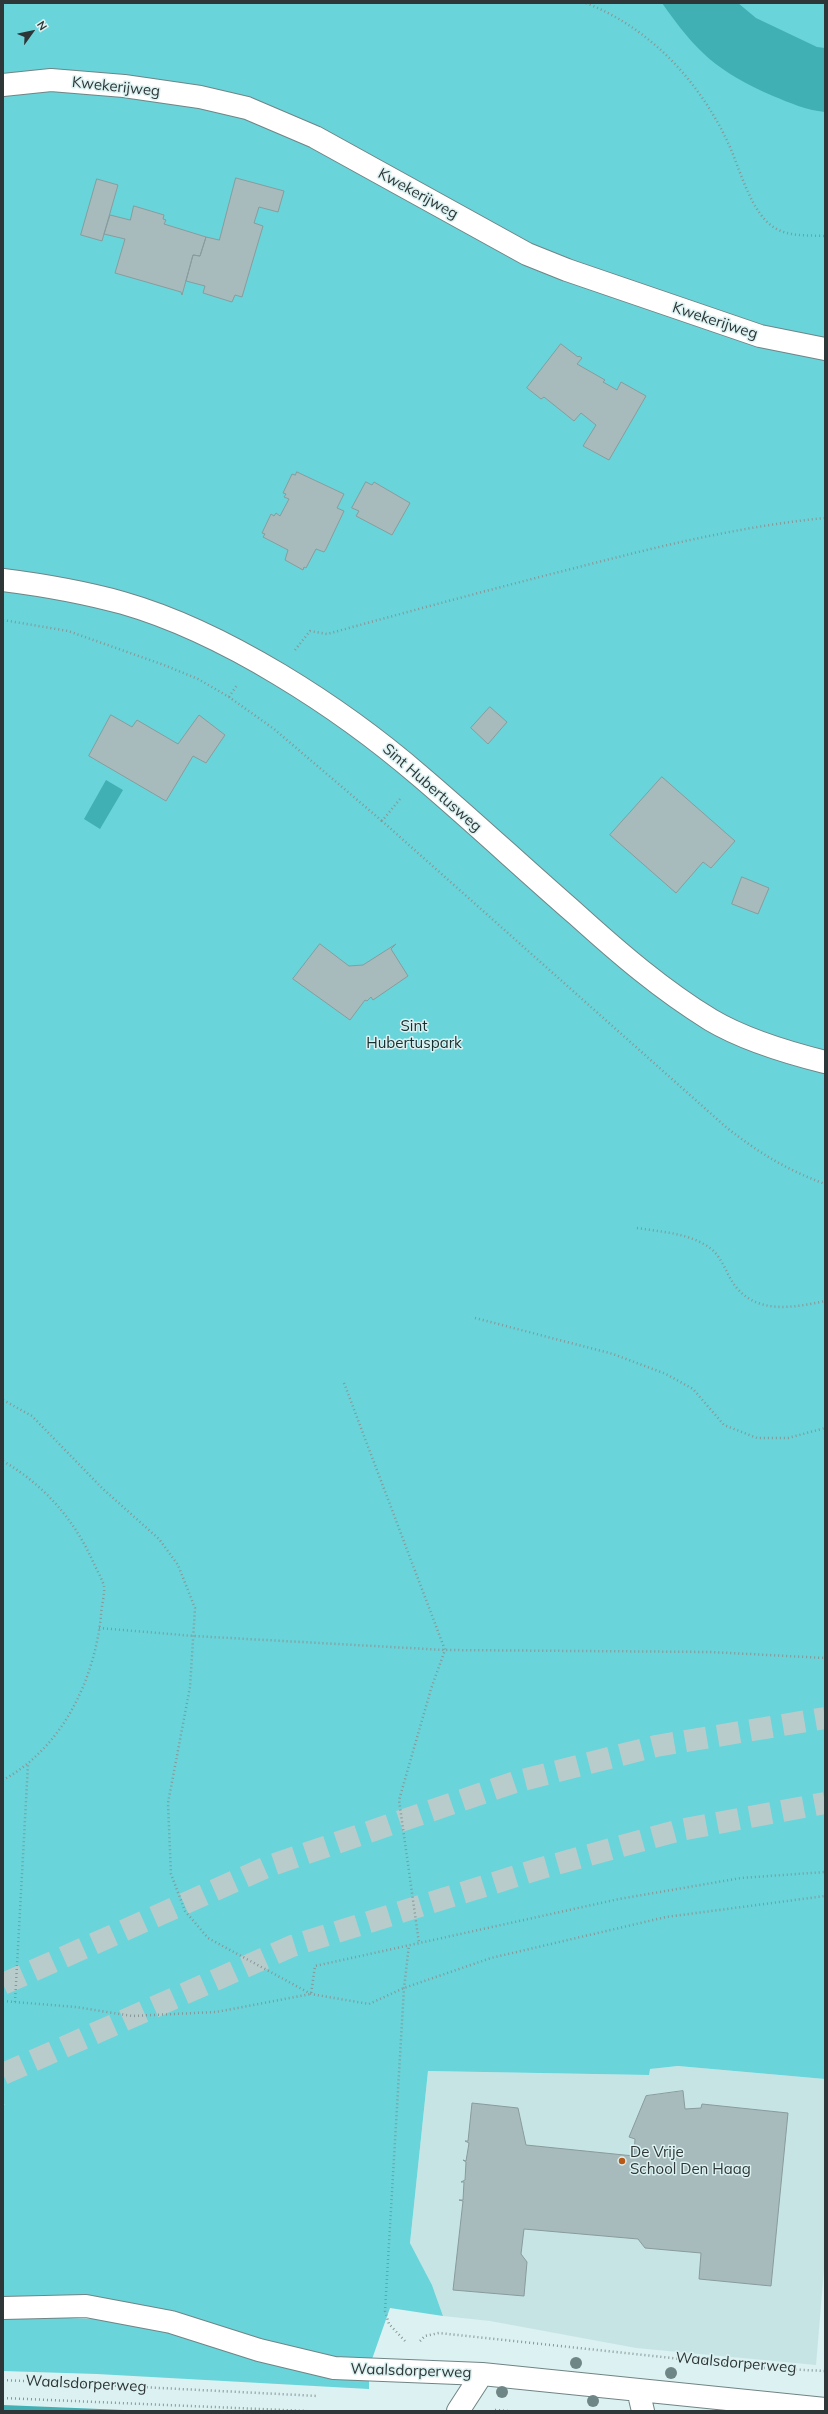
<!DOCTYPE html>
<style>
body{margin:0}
#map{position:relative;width:828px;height:2414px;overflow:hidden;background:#dcf1f1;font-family:Mulish,sans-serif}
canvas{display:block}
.frame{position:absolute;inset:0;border:4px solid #2e3637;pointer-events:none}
.north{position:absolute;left:12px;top:12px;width:40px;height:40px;-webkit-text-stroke:3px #dcf1f1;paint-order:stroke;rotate:57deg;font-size:11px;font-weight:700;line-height:16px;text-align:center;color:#2e3637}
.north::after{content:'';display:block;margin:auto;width:14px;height:18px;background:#2e3637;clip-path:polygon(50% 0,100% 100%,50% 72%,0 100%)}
</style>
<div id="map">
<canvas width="828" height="2414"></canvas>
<div class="frame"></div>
<div class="north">N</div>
</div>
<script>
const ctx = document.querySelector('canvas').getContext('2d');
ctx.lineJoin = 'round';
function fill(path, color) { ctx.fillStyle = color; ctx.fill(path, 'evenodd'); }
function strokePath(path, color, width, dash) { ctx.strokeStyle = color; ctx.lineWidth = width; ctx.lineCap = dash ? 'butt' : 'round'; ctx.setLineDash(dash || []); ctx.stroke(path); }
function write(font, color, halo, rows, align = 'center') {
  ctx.font = font + ' Mulish,sans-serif'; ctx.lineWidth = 3; ctx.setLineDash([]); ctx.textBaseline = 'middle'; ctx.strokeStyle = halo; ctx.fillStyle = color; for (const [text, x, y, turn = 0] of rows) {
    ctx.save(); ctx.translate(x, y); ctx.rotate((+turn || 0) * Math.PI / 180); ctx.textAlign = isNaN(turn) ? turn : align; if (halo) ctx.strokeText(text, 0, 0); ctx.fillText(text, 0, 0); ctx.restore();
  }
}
const built = new Path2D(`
 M678 2066 825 2079V2258L816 2365 636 2348 490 2321 443 2316 432 2285 410 2243 428 2071 648 2075 649 2069Z`);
const green = new Path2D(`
 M3 3H825V2079L678 2066 650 2069 649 2075 428 2071 410 2243 432 2285 443 2316 390 2308 371 2362 338 2358 3 2301V2105L5 2104H3Z
 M41 2317 96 2319 151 2327 344 2378 369 2381V2389L97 2374 3 2371V2319Z`);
const water = new Path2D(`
 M662 3H738L756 18 817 47 825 48V112C806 110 790 103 773 96 717 71 697 53 662 3Z
 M106 780 123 790 100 829 84 819Z
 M3 2405 148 2411H3Z`);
const building = new Path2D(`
 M236 178 284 191 278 212 259 207 254 223 263 226 242 297 235 295 232 302 203 293 205 286 186 281 193 255 200 256 206 237 219 240Z
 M97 179 118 185 102 241 81 235Z
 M134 206 164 215 163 219 166 220 164 224 206 237 200 256 193 255 182 295 181 292 115 273 125 239 104 234 110 215 130 220Z
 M561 344 578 357 579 356 582 358 577 364 605 380 603 382 617 390 621 382 646 396 609 460 583 446 596 425 581 413 574 421 544 397 541 399 527 388Z
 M297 472 344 494 337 508 344 511 326 549 324 552 316 549 306 568 304 567 303 570 285 560 288 550 263 537 265 534 262 533 271 514 274 516 276 513 280 516 289 499 284 497 286 494 283 493 292 474 295 475Z
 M366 482 372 485 374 482 410 503 392 535 356 516 359 511 352 508Z
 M490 707 507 722 488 744 471 728Z
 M111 715 132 727 137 720 178 744 199 715 225 735 206 763 193 756 166 801 89 756Z
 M662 777 735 841 711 868 703 862 676 893 610 835Z
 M742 877 769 888 758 914 732 904Z
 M320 944 349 966 363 965 396 944 391 949 408 976 373 1000 371 997 367 1001 365 1000 350 1020 293 979Z
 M683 2091 685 2109 701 2108 702 2104 788 2113 771 2286 699 2279 701 2253 645 2248 638 2239 524 2229 521 2254 527 2262 524 2296 453 2290 463 2201 459 2200H463L464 2182H461L465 2180 466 2162 463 2160 466 2161 469 2143 465 2141H468L472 2103 518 2108 526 2145 634 2156 635 2139 629 2137 646 2096Z`);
const primaryTunnel = new Path2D(`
 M3 1984 269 1866 515 1782 656 1746 825 1718
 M3 2074 292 1946 542 1868 680 1830 825 1803`);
const path = new Path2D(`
 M586 3C652 29 701 83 730 147 740 170 752 215 775 228 789 237 809 235 825 236
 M3 620 68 631 164 665 198 679 229 697 274 729 382 821
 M295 650 310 631 327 634C411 611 495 588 579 567 660 546 742 526 825 518
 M229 697 237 685
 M400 799 382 821 727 1128C761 1154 785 1169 825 1184
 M637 1228C662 1232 689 1233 710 1248 721 1256 726 1272 733 1283 755 1315 792 1308 825 1301
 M475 1318 613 1354 666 1374 693 1389 724 1425 757 1438H788L825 1428
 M344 1383 445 1650 431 1689 399 1800 419 1943
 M3 1400 32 1416 102 1488 159 1539 178 1565 195 1608 190 1687 168 1803 171 1874 185 1911 208 1938 311 1994 369 2004 404 1988 491 1958 666 1917 825 1896
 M3 1461C44 1485 75 1520 94 1564 97 1570 102 1579 104 1586 105 1595 101 1607 101 1616 94 1681 62 1748 3 1780
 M99 1628 194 1636 445 1650 711 1652 825 1658
 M3 2001 76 2007 132 2016 216 2012 311 1994 315 1966 619 1899 741 1878 825 1872
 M15 2002 28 1764
 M405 2341 389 2324 385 2311 404 1988 409 1945
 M420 2341 425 2336 439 2333 765 2368 825 2371
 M3 2380 318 2396
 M3 2398 307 2411
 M495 2410 508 2411`);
const street = new Path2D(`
 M3 85 51 80 124 86 200 97 247 108 315 137 527 254 567 270 760 336 825 349
 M3 580C43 585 83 592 123 603 224 632 340 707 420 776 473 821 524 869 577 915 619 953 662 990 711 1020 743 1039 789 1053 825 1062
 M3 2308 86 2306 171 2322 259 2350 334 2368 482 2374 825 2409
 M638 2390 643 2411
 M458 2411 482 2374`);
const trees = [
 [576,2363],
 [671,2373],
 [502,2392],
 [593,2401]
];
const markers = [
 [622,2161,4,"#b95815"]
];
const streetNames = [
 ["Kwekerijweg",116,87,6],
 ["Kwekerijweg",418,194,29],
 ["Kwekerijweg",715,321,18],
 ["Sint Hubertusweg",432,788,41],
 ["Waalsdorperweg",736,2363,5],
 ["Waalsdorperweg",411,2371,2],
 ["Waalsdorperweg",86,2384,3]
];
const parkNames = [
 ["Sint",414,1026],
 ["Hubertuspark",414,1043]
];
const poiNames = [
 ["De Vrije",630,2152],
 ["School Den Haag",630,2169]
];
fill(built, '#c7e4e5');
fill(green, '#69d4d9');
fill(water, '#40b0b5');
fill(building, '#a8bbbc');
strokePath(building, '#899c9d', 1);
strokePath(primaryTunnel, '#b9cccc', 22, [22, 11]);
strokePath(street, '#718485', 24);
strokePath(path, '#889697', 2.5, [1, 3]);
strokePath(street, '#fff', 22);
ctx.fillStyle = '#6f8687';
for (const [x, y] of trees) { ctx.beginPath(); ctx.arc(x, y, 6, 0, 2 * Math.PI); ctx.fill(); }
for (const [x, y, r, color] of markers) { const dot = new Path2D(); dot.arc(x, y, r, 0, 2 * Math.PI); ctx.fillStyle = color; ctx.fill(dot); strokePath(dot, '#dcf1f1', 1.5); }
write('15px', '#2e3637', '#dcf1f1', streetNames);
write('15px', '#162f30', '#dcf1f1', parkNames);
write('15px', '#2e3637', '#dcf1f1', poiNames, 'left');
</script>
